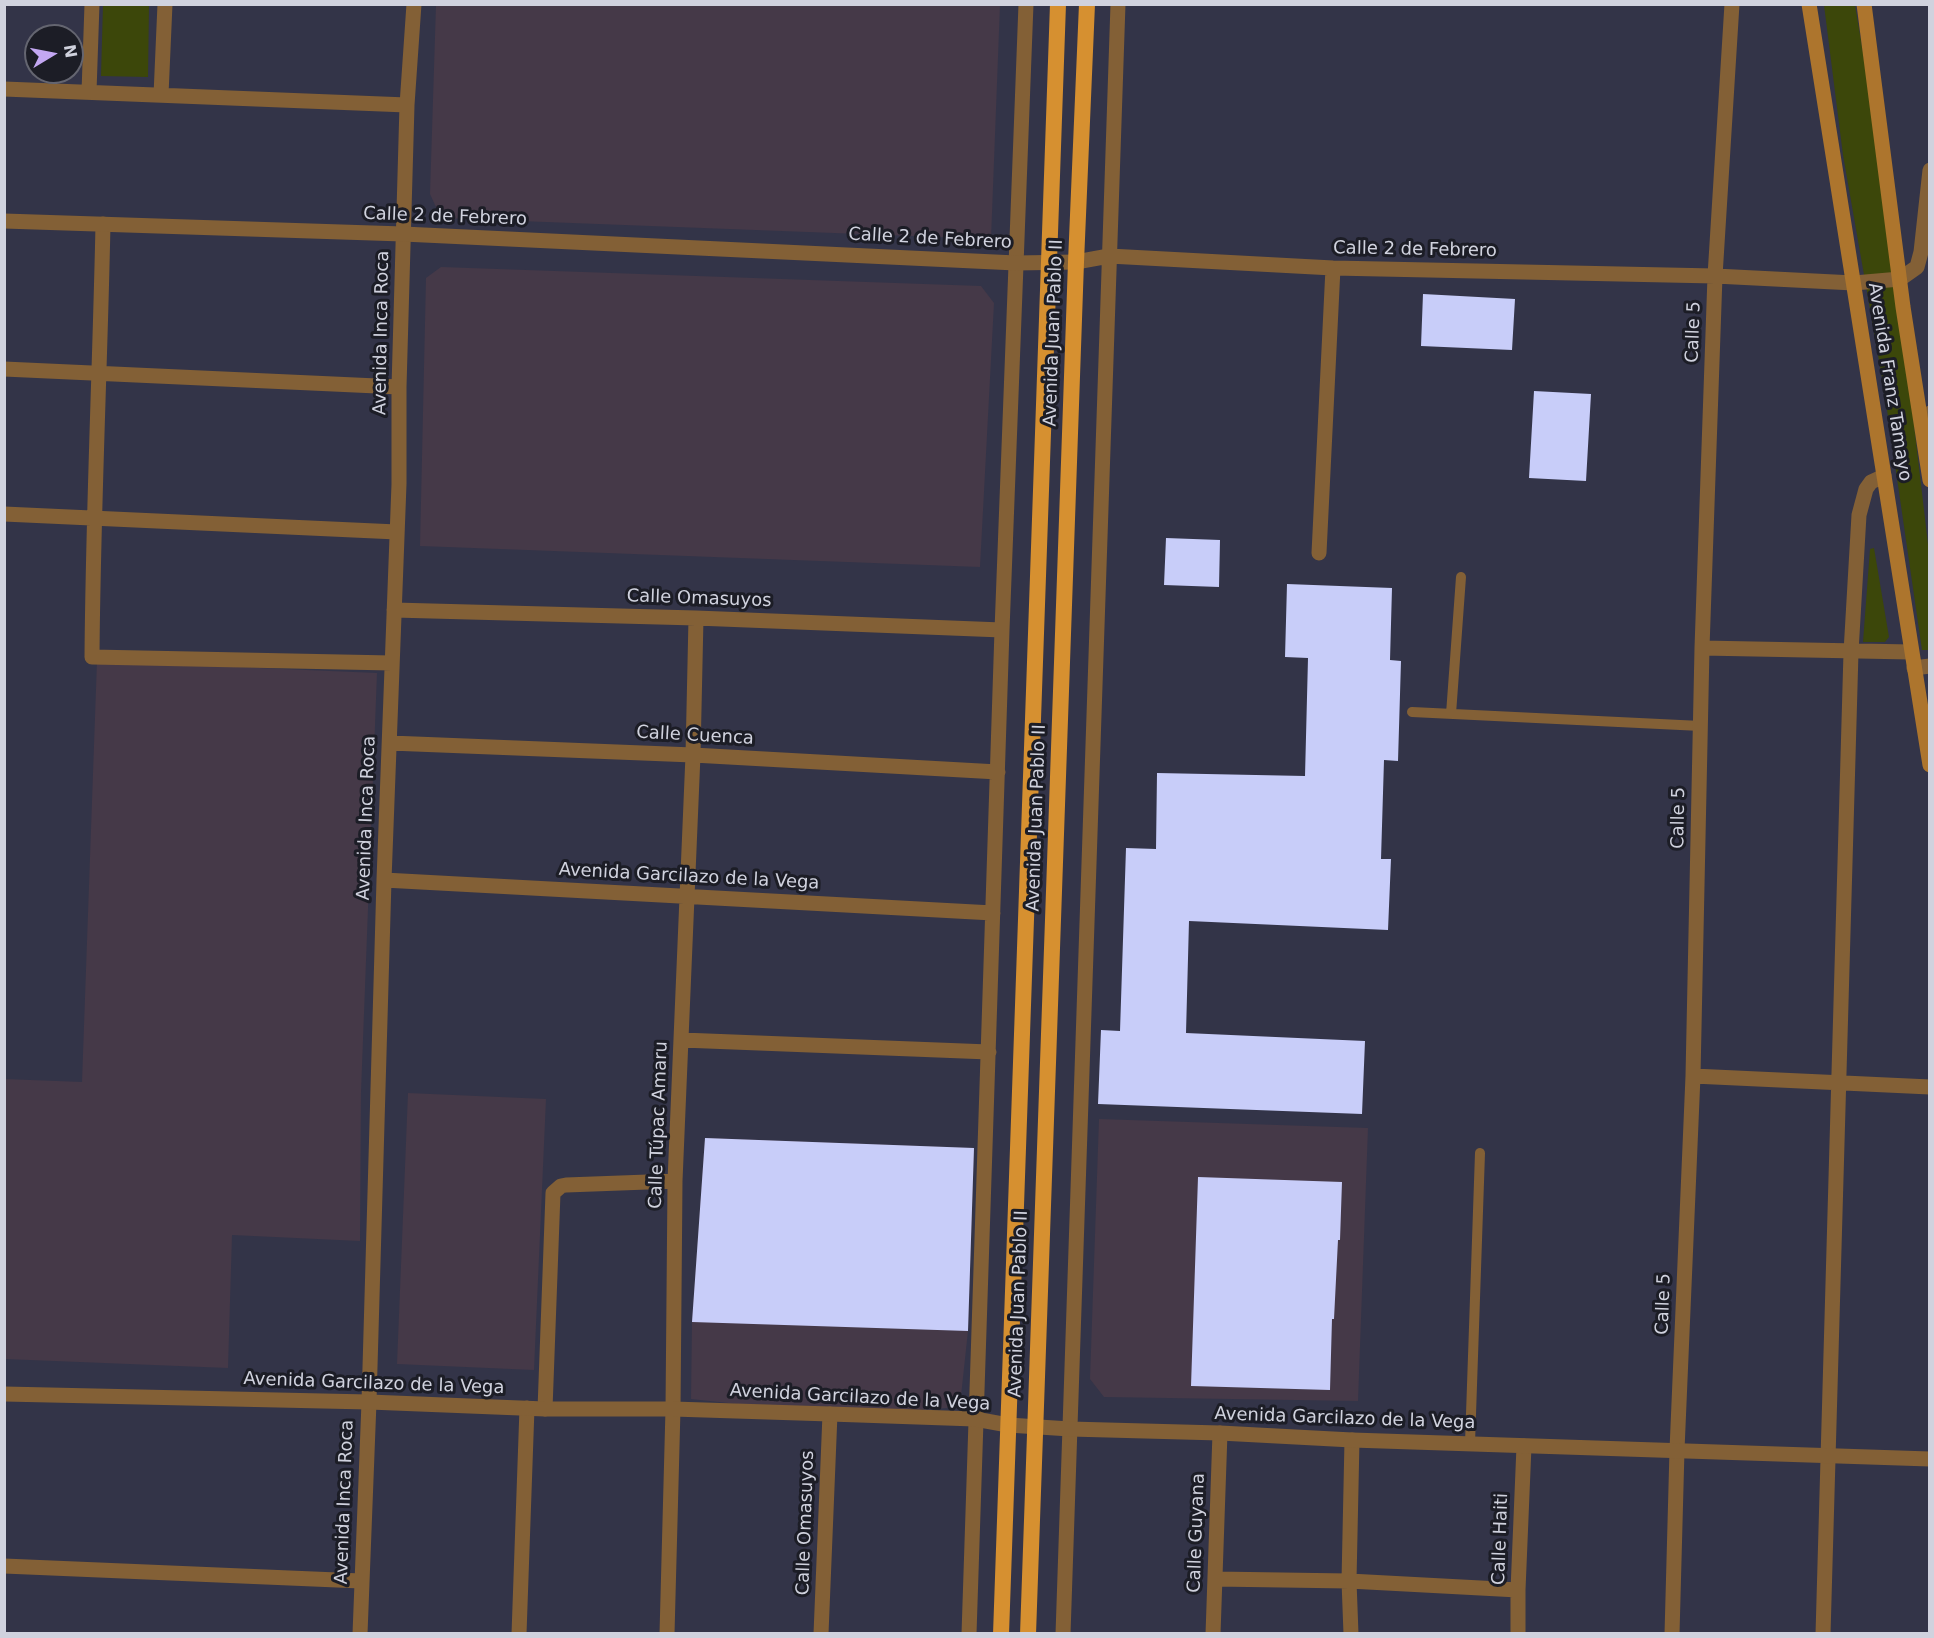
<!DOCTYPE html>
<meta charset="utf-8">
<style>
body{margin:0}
#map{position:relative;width:1934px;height:1638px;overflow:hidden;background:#333448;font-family:"DejaVu Sans",sans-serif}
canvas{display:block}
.frame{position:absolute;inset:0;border:6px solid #d0d2de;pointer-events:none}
.north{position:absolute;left:24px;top:24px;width:60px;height:60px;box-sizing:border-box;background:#1c1d26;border:2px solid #646570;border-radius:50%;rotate:80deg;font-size:16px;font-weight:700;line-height:24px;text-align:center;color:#d0d2de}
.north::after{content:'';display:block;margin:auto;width:21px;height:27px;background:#c3a7f2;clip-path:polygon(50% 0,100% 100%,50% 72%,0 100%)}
</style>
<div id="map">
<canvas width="1934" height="1638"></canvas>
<div class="frame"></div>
<div class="north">N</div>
</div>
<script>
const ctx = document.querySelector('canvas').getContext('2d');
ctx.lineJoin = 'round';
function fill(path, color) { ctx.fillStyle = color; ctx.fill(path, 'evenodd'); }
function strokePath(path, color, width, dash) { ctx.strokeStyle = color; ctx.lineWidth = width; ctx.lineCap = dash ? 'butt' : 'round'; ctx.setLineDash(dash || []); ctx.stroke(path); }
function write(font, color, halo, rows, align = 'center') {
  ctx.font = font + ' "DejaVu Sans",sans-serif'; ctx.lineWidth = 6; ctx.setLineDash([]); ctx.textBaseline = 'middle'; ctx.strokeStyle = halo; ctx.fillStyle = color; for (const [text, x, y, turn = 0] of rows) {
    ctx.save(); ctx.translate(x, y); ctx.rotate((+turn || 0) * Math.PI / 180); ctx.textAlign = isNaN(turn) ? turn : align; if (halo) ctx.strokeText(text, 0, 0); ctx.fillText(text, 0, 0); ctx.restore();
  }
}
const industrial = new Path2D(`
 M436 5H1000L991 239 441 218 430 194Z
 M441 267 981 286 994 303 980 567 420 546 426 278Z
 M97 661 377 673 361 1092 360 1241 232 1235 228 1368 5 1359V1079L82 1082Z
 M408 1093 546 1099 534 1370 397 1364Z
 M1099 1119 1368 1128 1358 1401 1104 1397 1090 1379Z
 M705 1138 974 1148 968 1331 961 1396 947 1408 830 1414 691 1399 692 1322Z`);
const green = new Path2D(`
 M103 5H149L148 77 101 76Z
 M1824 5H1855L1888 202 1929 553V650H1922L1884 389 1843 155Z
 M1874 548 1889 637 1885 642H1863L1870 549Z`);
const building = new Path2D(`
 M1423 294 1515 299 1512 350 1421 346Z
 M1534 391 1591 394 1586 481 1529 478Z
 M1166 538 1220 540 1219 587 1164 585Z
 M1287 584 1392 588 1390 660 1401 661 1398 761 1384 760 1381 859H1391L1388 930 1189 921 1186 1033 1365 1041 1362 1114 1098 1104 1101 1030 1120 1031 1126 848 1156 849 1157 773 1305 776 1308 658 1285 657Z
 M705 1138 974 1148 968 1331 692 1322Z
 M1198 1177 1342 1182 1340 1240H1338L1334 1319H1332L1330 1390 1191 1386Z`);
const service = new Path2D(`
 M1412 712 1701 726
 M1451 714 1461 577
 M1470 1443 1480 1153`);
const minor = new Path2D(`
 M4 89 407 105
 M89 92 92 4
 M161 95 165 4
 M103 224C100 369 93 513 92 657L392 663
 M1076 262 1109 256 1333 268 1715 276 1854 283 1900 279 1917 267 1921 252 1930 170
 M4 369 399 387
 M1927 442 1930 413
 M4 514 397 532
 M1319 553 1333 268
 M394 610 696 618 1002 630
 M1702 648 1911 652
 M1914 668 1930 666
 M390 743 693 755 998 772
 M384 880 993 913
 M682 1040 989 1052
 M1693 1076 1930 1087
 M545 1409 553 1193 561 1186 566 1185 675 1181
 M4 1566 361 1581
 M1215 1579 1349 1581 1518 1590
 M360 1634 369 1402 384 880 399 484V387L407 105 414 4
 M519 1634 527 1408
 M667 1634 673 1409 675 1181 693 755 696 618
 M821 1634 830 1414
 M969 1634 1002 630 1026 4
 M1063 1634 1118 4
 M1213 1634 1220 1433
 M1351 1634 1349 1581 1352 1440
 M1518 1634V1590L1524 1446
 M1672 1634 1677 1450 1693 1076 1702 648 1715 276 1732 4
 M1823 1634 1851 652 1859 515 1866 489 1871 482 1884 476`);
const tertiary = new Path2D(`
 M4 221 403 234 1016 263 1076 262
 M4 1394 369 1402 545 1409H673L830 1414 975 1419 1008 1425 1070 1429 1220 1433 1352 1440 1930 1459`);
const secondary = new Path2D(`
 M1809 4 1930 765
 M1864 4 1903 307 1930 480`);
const trunk = new Path2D(`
 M1001 1634 1058 4
 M1028 1634 1076 262 1087 4`);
const streetNames = [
 ["Calle 2 de Febrero",445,217,2],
 ["Calle 2 de Febrero",930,239,3],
 ["Calle 2 de Febrero",1415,250,1],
 ["Calle 5",1694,332,-88],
 ["Avenida Inca Roca",382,333,-89],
 ["Avenida Juan Pablo II",1054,333,-88],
 ["Avenida Franz Tamayo",1889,382,81],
 ["Calle Omasuyos",699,599,2],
 ["Calle Cuenca",695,736,3],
 ["Avenida Inca Roca",367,818,-88],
 ["Avenida Juan Pablo II",1037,818,-88],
 ["Calle 5",1679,818,-89],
 ["Avenida Garcilazo de la Vega",689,877,3],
 ["Calle Túpac Amaru",659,1125,-88],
 ["Avenida Juan Pablo II",1019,1304,-88],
 ["Calle 5",1664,1304,-88],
 ["Avenida Garcilazo de la Vega",374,1384,2],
 ["Avenida Garcilazo de la Vega",860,1398,3],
 ["Avenida Garcilazo de la Vega",1345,1419,2],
 ["Avenida Inca Roca",345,1502,-88],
 ["Calle Omasuyos",806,1523,-88],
 ["Calle Guyana",1197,1533,-88],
 ["Calle Haiti",1501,1539,-88]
];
fill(industrial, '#453948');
fill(green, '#3c470a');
fill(building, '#c8cdf9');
strokePath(service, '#836036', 10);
strokePath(minor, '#836036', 15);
strokePath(tertiary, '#836036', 15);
strokePath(secondary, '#ad752d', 15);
strokePath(trunk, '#d69030', 16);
write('18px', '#d0d2de', '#1c1d26', streetNames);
</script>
